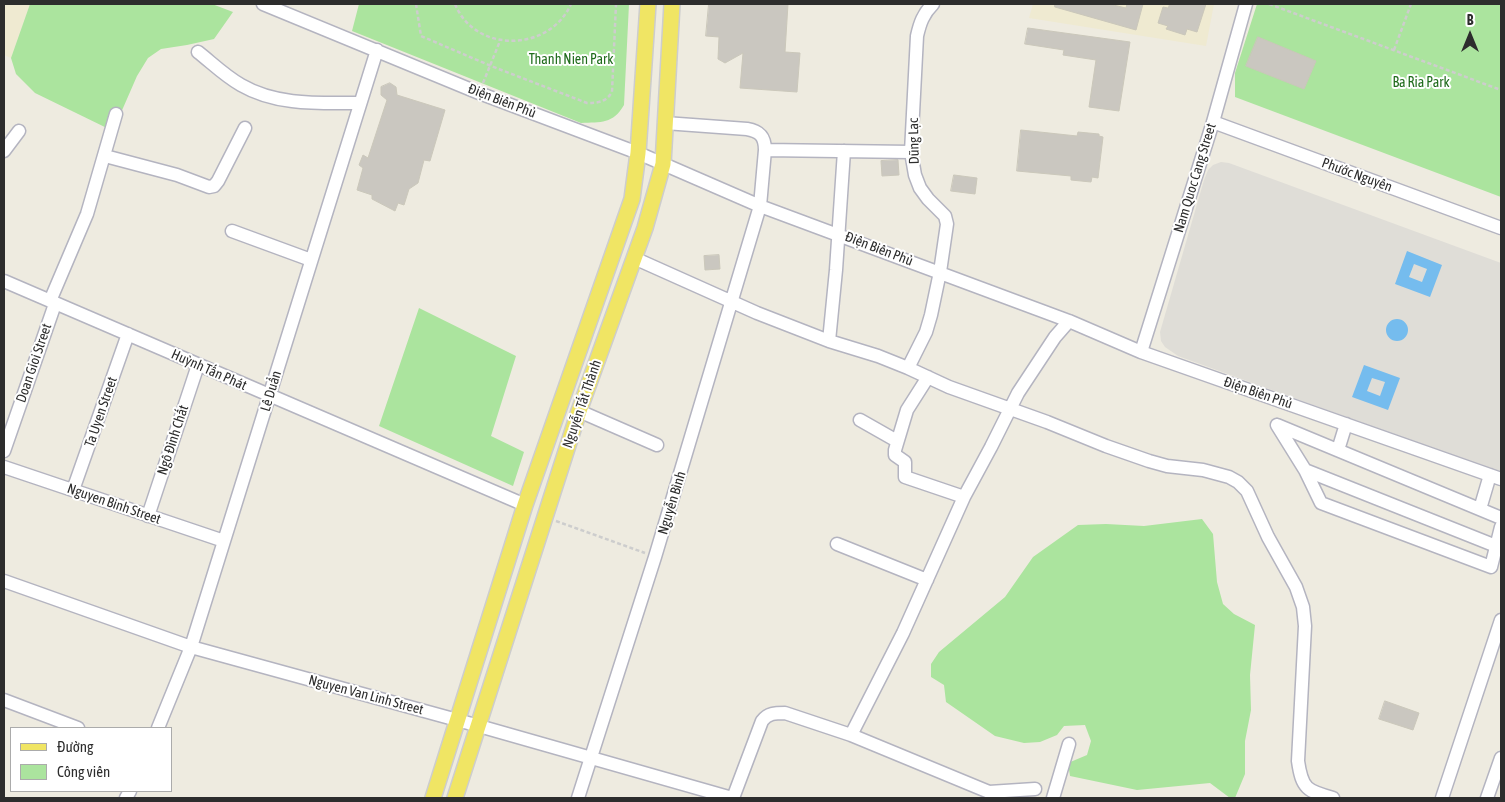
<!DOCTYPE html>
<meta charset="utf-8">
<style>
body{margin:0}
#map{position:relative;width:1505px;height:802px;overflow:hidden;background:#eeebe0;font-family:"Asap Condensed",sans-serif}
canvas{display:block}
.frame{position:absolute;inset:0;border:5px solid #2d2d2d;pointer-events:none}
.legend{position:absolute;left:10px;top:727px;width:162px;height:65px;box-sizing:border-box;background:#fff;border:1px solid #ababab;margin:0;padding:6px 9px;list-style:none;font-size:15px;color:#2d2d2d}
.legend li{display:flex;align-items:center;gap:10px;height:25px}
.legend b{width:25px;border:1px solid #ababab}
.north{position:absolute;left:1445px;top:10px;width:50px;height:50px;-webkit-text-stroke:4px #fff;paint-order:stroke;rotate:0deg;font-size:14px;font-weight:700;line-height:20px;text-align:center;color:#2d2d2d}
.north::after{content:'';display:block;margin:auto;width:18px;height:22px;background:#2d2d2d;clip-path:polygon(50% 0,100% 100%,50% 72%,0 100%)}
</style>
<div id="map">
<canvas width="1505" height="802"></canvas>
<div class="frame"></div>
<ul class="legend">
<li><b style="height:6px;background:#f0e564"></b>Đường</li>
<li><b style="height:14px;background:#abe49e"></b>Công viên</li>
</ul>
<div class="north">B</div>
</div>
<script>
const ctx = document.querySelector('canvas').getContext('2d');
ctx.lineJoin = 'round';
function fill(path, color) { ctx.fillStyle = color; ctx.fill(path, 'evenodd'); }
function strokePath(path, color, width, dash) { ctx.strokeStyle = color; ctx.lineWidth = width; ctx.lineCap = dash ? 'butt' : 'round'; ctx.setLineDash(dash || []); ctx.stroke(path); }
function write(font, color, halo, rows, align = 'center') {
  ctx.font = font + ' "Asap Condensed",sans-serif'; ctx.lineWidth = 4; ctx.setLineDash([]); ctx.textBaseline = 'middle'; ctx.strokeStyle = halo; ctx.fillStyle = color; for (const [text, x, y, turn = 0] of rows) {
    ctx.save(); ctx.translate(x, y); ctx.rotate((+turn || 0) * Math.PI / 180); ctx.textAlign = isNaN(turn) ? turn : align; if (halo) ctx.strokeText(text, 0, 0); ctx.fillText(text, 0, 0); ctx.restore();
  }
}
const education = new Path2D(`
 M4 4H30L11 58 4 55Z
 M1033 4H1214L1206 46 1029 18Z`);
const green = new Path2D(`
 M30 4H212L233 12 214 39 187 45 161 49 148 58 137 76 113 131 35 93 16 74 11 58Z
 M359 4H629L624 105C613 124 601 122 581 123L352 31Z
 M1257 4H1501V197L1235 97V73Z
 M419 308 516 356 491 436 524 452 513 486 379 426Z
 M1202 519 1213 534 1217 582 1223 604 1234 614 1255 625 1250 675 1251 710 1245 741V774L1235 798H1230L1210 783 1137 790 1070 776 1068 763 1087 755 1091 741 1085 725 1064 726 1057 735 1040 742 1024 743 995 736 946 702 944 685 931 677V664L939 652 1005 597 1033 557 1078 525 1106 524 1144 526Z`);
const plaza = new Path2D(`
 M1221 162 1229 163 1501 263V473L1178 356 1165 347 1161 341 1160 332 1204 180 1208 170 1213 165Z`);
const water = new Path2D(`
 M1407 251 1442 265 1430 297 1395 284ZM1414 264 1427 269 1422 282 1409 277Z
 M1386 330a11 11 0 1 1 22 0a11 11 0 1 1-22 0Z
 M1364 365 1400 378 1388 410 1352 397ZM1372 378 1385 382 1380 396 1367 391Z`);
const building = new Path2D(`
 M709 4H788L785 52 800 53 797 92 740 88 743 53 725 63 718 59 719 37 706 36Z
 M1055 4H1109L1126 8 1127 4H1143L1136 30 1055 7Z
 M1170 4H1206L1197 32 1187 29 1185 35 1166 29 1168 26 1158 23 1163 7 1168 8Z
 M1028 28 1130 42 1119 111 1089 107 1096 60 1063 55 1064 50 1025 44Z
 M1258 37 1316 61 1304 89 1246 66Z
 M390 83 396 87 397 95 445 110 430 161 424 160 418 183 409 189 404 205 398 203 395 211 372 199V195L357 190 363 168 359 165 363 155 368 158 387 100 381 95V87Z
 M1021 130 1077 136 1078 132 1099 134V136L1103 137 1098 178 1092 177 1091 182 1071 180V176L1017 171Z
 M898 160 899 175 882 176 881 161Z
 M954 175 977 178 975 194 951 191Z
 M719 255 720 269 705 270 704 256Z
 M1385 701 1419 713 1413 730 1379 719Z`);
const path = new Path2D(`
 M416 4 421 36 491 66 587 103C598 103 606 102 612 92L616 4
 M455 4C475 54 550 52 571 4
 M1269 4 1501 90
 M1394 50 1411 4
 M483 83 500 41
 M556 521 645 553`);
const minor = new Path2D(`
 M263 4 479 93 638 153 760 206 1069 321 1141 352 1501 479
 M198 52C212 63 225 76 241 85 277 106 320 103 360 103
 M1213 122 1501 228
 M765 150 911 152
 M4 151 19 131
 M105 156 177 175 209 187 214 186 218 181 245 128
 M232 231 311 260
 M634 258 757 313 829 341 878 356 908 368 949 387 1047 422 1106 446 1149 461 1167 466 1203 470 1229 477 1238 482 1247 491 1268 537 1296 587 1303 607 1305 626 1298 761C1302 789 1307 791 1333 798
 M4 281 525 505
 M50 301 87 214 116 114
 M829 341 836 270 844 151
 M1141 352 1213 122 1246 4
 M908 368 926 332 931 315 940 272 947 224 945 216 928 199 920 188 915 175 911 152 917 36C920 23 923 14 933 4
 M928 377 907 410 895 450V455L905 462V477L964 497
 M579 411 657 445
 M860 420 897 441
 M1277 425 1305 470 1321 503 1491 567 1501 527
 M1277 425 1501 518
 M1338 450 1346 424
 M4 451 55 304
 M4 467 224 541
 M1305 470 1496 546
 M73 490 128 334
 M1480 509 1490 475
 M148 516 198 365
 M837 544 927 580
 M4 581 191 647 479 726 732 798
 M4 700 78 728
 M158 728 191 647 377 50
 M851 735 903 633 964 497 991 447 1018 393 1055 337 1069 321
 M126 798 130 791
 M578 798 655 557 760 206 765 150C765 136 759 131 747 129L665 123
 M733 798 762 721C768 713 775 713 785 713L851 735 989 792 1035 789
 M1053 798 1069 744
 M1442 798 1501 620
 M1487 798 1501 758`);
const major = new Path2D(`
 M433 798 525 505 632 199 638 153 648 4
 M455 798 579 411 645 228 663 164 672 4`);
const parkNames = [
 ["Thanh Nien Park",571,60],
 ["Ba Ria Park",1421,83]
];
const streetNames = [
 ["Điện Biên Phủ",502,101,21],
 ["Dũng Lạc",914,141,-91],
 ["Phước Nguyên",1357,175,20],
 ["Nam Quoc Cang Street",1195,178,-73],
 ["Điện Biên Phủ",879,249,21],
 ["Doan Gioi Street",34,363,-71],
 ["Huỳnh Tấn Phát",209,370,24],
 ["Lê Duẩn",271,391,-73],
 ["Điện Biên Phủ",1258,393,19],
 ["Nguyễn Tất Thành",582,404,-71],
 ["Ta Uyen Street",101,412,-71],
 ["Ngô Đình Chất",173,440,-72],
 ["Nguyễn Bình",672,503,-73],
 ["Nguyen Binh Street",114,504,19],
 ["Nguyen Van Linh Street",366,695,15]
];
fill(education, '#efead1');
fill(green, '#abe49e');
fill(plaza, '#dfddd7');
fill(water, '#75bcee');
fill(building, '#cac7c0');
strokePath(building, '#cac7ba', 1);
strokePath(minor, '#b4b4c0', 15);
strokePath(major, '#cdcdcd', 18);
strokePath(path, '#cdcdcd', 2.5, [4, 2.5]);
strokePath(minor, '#fff', 12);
strokePath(major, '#f0e564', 15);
write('14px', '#206c1c', '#fff', parkNames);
write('14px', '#2d2d2d', '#fff', streetNames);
</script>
